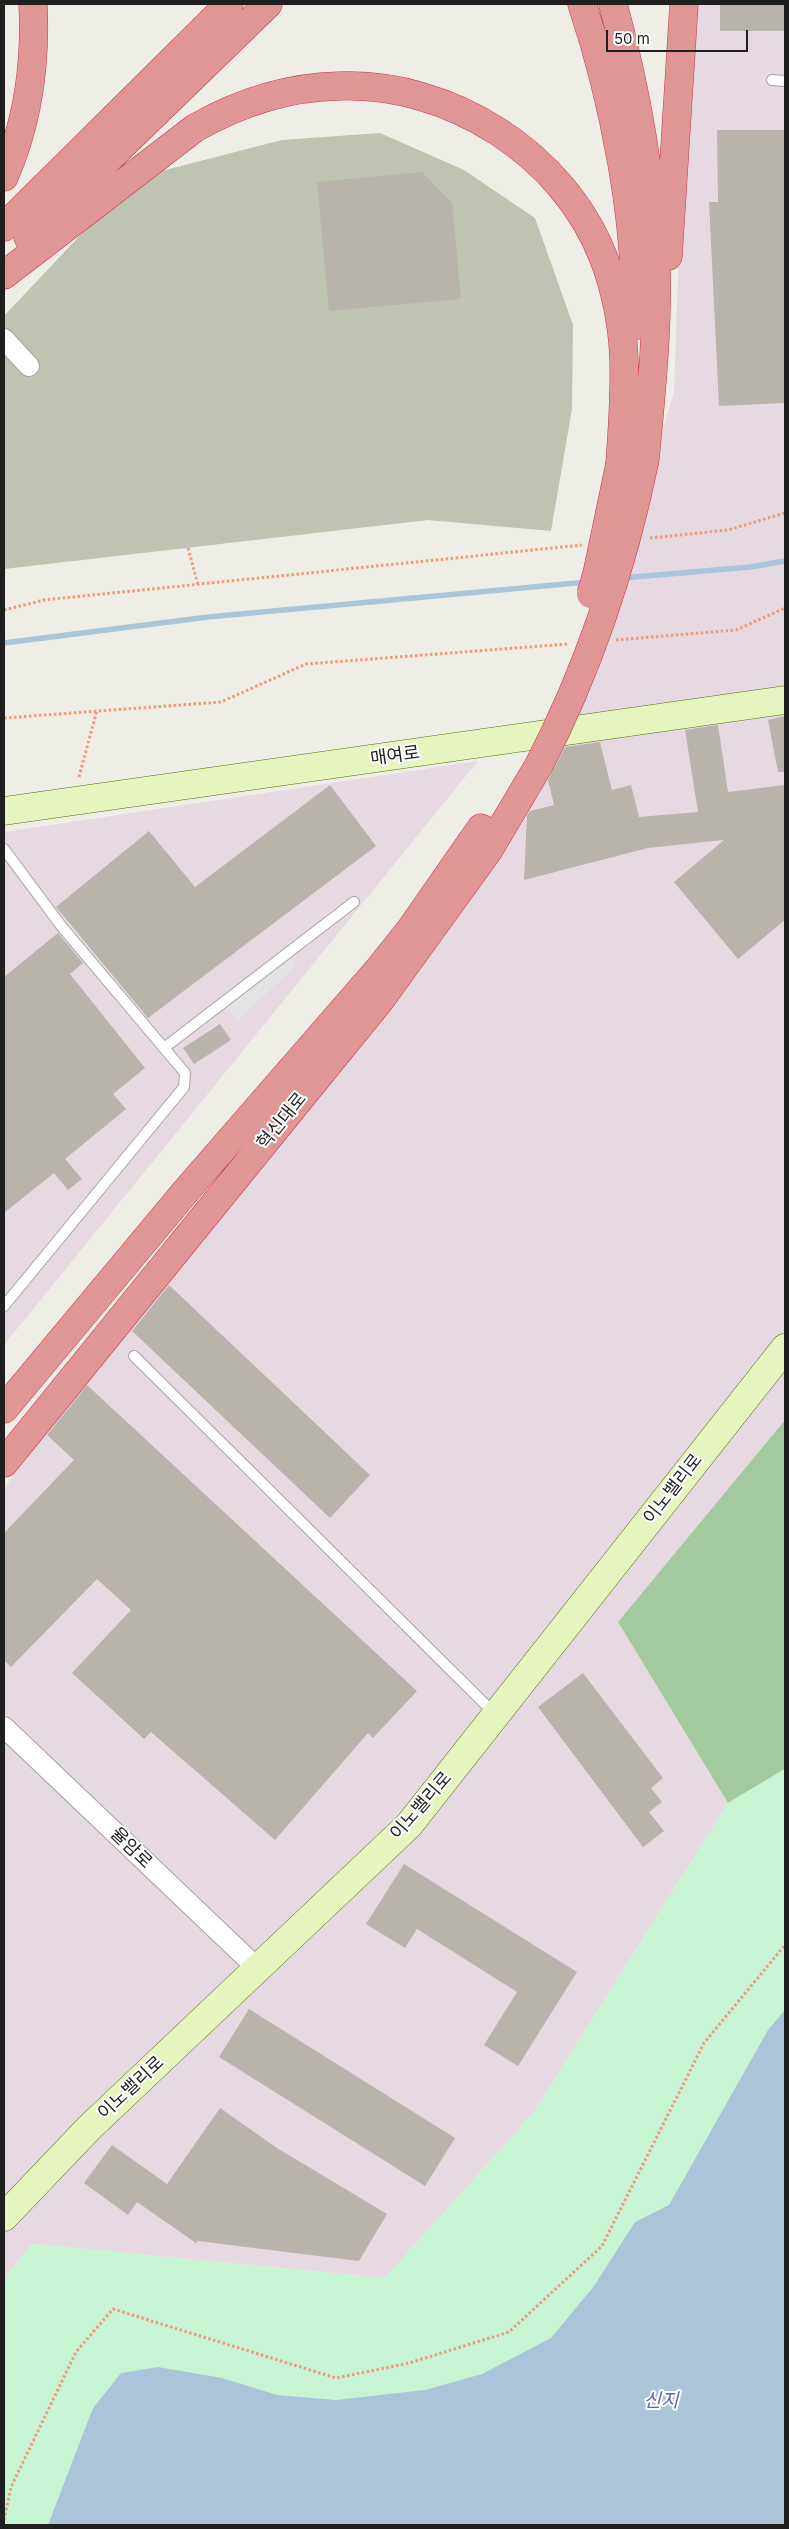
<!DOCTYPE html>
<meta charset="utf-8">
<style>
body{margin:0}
#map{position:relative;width:789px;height:2529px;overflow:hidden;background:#efeee6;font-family:Inter,sans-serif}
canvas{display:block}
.frame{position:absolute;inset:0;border:5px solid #1f1f1f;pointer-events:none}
.scale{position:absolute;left:606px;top:30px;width:142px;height:22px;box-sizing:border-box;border:2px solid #1f1f1f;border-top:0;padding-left:6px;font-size:15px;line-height:18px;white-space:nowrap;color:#1f1f1f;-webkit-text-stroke:4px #fff;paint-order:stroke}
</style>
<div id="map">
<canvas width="789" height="2529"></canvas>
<div class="frame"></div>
<div class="scale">50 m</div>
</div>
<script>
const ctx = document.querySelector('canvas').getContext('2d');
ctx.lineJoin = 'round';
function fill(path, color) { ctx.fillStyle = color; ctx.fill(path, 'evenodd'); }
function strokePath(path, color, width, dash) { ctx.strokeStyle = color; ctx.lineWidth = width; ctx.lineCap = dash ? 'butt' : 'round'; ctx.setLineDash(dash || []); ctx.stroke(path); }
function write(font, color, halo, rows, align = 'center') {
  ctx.font = font + ' Inter,"Noto Sans KR",sans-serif'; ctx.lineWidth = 4; ctx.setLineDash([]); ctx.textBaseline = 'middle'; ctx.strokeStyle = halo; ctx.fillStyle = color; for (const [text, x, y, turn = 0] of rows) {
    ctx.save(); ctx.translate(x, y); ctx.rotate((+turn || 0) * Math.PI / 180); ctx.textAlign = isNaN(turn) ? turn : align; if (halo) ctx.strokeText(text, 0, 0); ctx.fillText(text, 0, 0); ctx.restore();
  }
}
const industrial = new Path2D(`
 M690 4H785V1420L618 1622 728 1803 534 2112 385 2278 32 2244 4 2278V1488L581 706 674 392 686 42Z
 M478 761 4 1345V832Z`);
const construction = new Path2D(`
 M380 133 464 170 535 218 573 325 572 409 551 531 428 520 4 569V316L134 178 282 140Z`);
const forest = new Path2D(`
 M785 1420V1769L728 1803 618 1622Z`);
const park = new Path2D(`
 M785 1769V2525H4V2278L32 2244 385 2278 534 2112 728 1803Z`);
const parking = new Path2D(`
 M292 955 295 966 238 1021 225 1006Z`);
const water = new Path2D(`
 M785 2010V2525H48L93 2408 121 2373 158 2367 222 2378 277 2395 336 2400 425 2390 482 2374 551 2338 594 2286 635 2222 669 2205 768 2030Z`);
const stream = new Path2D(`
 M623 578 750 567 785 561
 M4 643 208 617 587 582`);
const building = new Path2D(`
 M720 4H785V31H720Z
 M717 130H785V403L719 406 709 202H718Z
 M422 172 452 203 461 299 329 311 317 182Z
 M785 716V772H778L768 720Z
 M718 725 728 792 785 785V920L738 959 674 882 724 840 648 848 524 880 527 815 530 811 554 805 548 780 565 747 600 742 612 790 631 785 639 817 698 812 685 730Z
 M330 785 376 846 148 1018 56 907 149 831 195 887Z
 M58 933 83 963 70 974 145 1068 113 1094 126 1109 65 1159 82 1179 68 1190 54 1173 4 1213V977Z
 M220 1024 231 1040 194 1064 183 1048Z
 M169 1285 370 1475 330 1518 132 1331Z
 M87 1385 417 1691 373 1738 368 1733 275 1840 151 1732 144 1739 72 1673 131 1610 97 1579 11 1667 4 1660V1533L74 1460 47 1435Z
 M583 1673 663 1778 651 1788 662 1802 649 1812 664 1831 643 1847 538 1707Z
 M404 1864 577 1972 518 2066 484 2045 517 1992 417 1929 405 1948 366 1924Z
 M249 2009 455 2138 425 2186 219 2057Z
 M220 2108 277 2148 387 2214 359 2261 198 2241 196 2243 137 2202 128 2215 84 2183 112 2145 167 2184Z`);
const path = new Path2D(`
 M650 538 728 530 785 513
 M188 548 198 585
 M4 610 44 600 582 545
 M616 640 736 630 785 608
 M4 718 221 702 306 664 568 644
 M79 777 97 710
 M4 2520 11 2487 76 2352 113 2309 336 2378 409 2363 509 2332 602 2246 704 2043 785 1945`);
const lane = new Path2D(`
 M772 80 785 81
 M4 849 62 927 185 1073 184 1087 4 1306
 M164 1048 354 902
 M134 1356 495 1714`);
const street = new Path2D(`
 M4 339 29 366
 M4 1727 258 1969`);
const secondary = new Path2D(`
 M4 811 785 700
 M4 2217 89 2128 409 1825 785 1348`);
const highway = new Path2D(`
 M582 4C613 97 640 228 634 326
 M613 4C636 89 652 177 656 266 658 329 651 396 645 459
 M4 177C28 122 36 64 33 4
 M4 227 229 4
 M28 237 268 4
 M668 256 684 4
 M4 275 195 128C239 103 288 87 339 86 450 82 564 154 604 259 631 331 625 389 620 464
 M4 1409 185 1192 378 970 410 930 481 828
 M4 1463 381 999 488 851 539 765`);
const highwayBridge = new Path2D(`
 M591 594 597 574 620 464
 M539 765C589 668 623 566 645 459`);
const streetNames = [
 ["매여로",395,756,-8],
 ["혁신대로",282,1121,-51],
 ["이노밸리로",673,1489,-52],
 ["이노밸리로",421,1806,-49],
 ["율암로",131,1848,44],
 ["이노밸리로",131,2088,-43]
];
const waterNames = [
 ["신지",661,2401]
];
fill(industrial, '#e7d9e1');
fill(construction, '#bfc3b2');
fill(forest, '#a2ca9e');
fill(park, '#c7f5d4');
fill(parking, '#e3e3e3');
fill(water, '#aac5d9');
strokePath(stream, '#aac5d9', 5.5);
fill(building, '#b8b4ac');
strokePath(lane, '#a3a3a3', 12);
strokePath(street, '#a3a3a3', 22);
strokePath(secondary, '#4f6d0e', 29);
strokePath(highway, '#cc3449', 29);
strokePath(path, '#ee9c78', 3, [2.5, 2.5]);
strokePath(lane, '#fff', 10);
strokePath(street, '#fff', 20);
strokePath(secondary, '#e6f4bf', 28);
strokePath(highway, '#df9695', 28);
strokePath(highwayBridge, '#cc3449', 29, []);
strokePath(highwayBridge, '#df9695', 28);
write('18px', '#1f1f1f', '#fff', streetNames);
write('italic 19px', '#536ca7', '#fff', waterNames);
</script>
